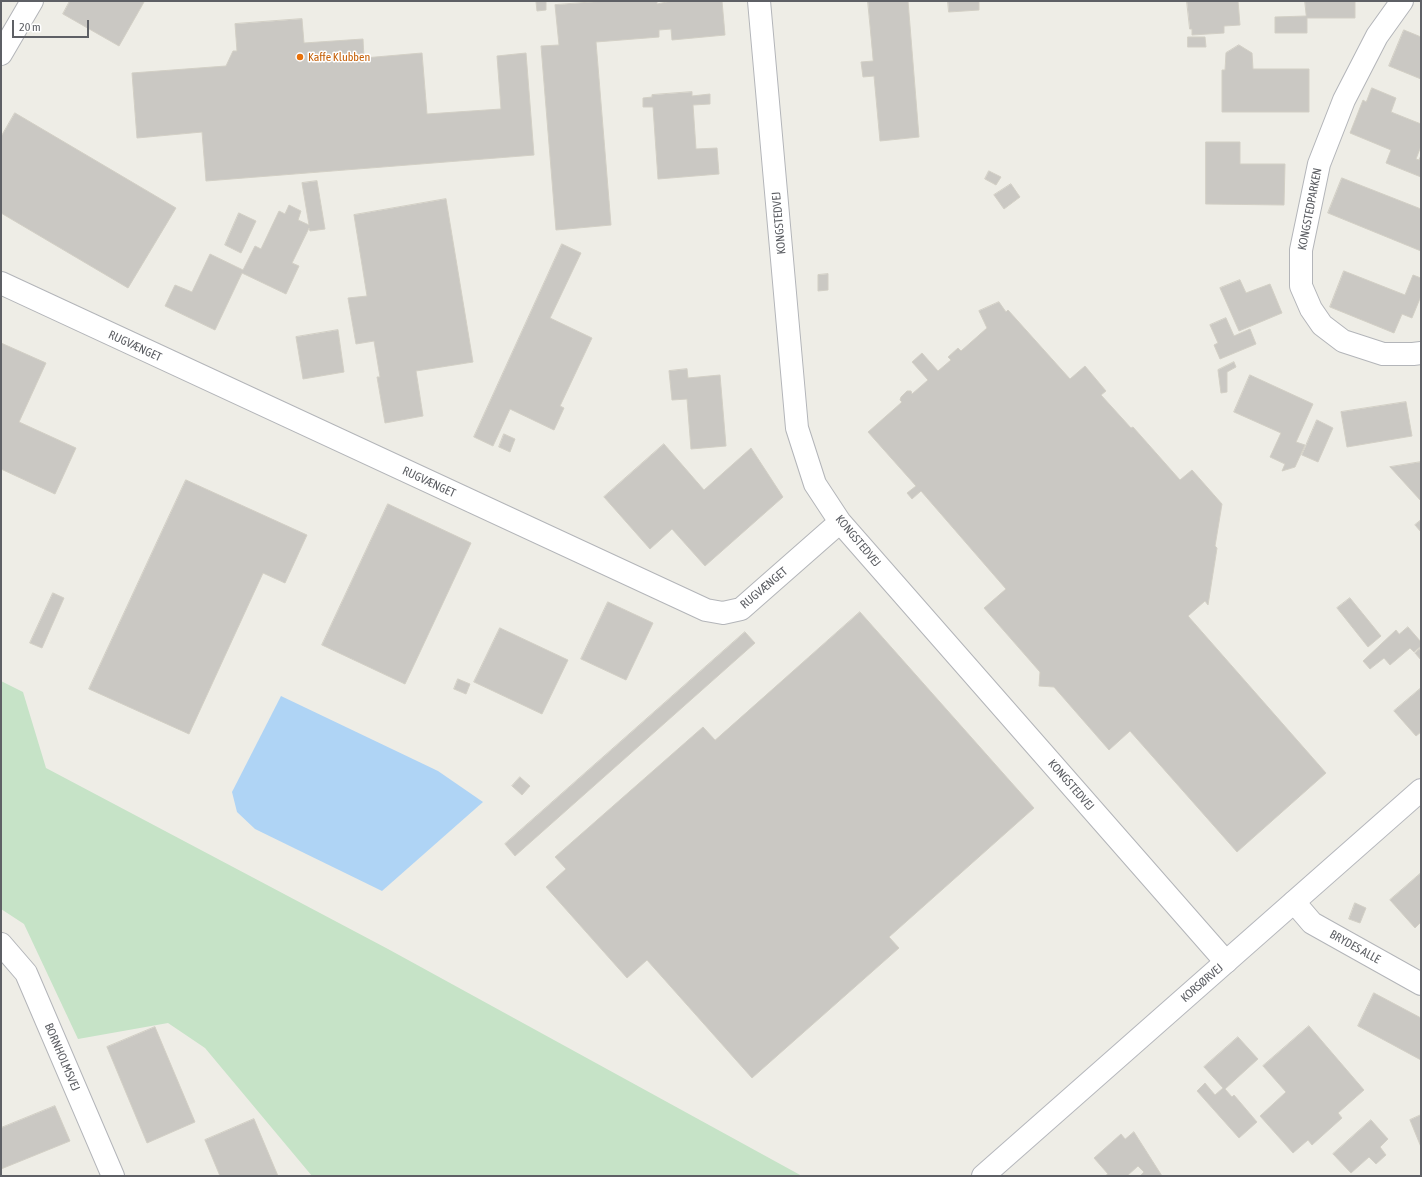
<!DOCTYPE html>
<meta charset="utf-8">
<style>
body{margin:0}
#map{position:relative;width:1422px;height:1177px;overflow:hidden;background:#eeede6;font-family:"Asap Condensed",sans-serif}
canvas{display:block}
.frame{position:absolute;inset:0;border:2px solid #5e6065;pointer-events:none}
.scale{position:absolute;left:12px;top:20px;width:77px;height:18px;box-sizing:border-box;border:2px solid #5e6065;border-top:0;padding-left:5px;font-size:12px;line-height:14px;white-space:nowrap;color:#5e6065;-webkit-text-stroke:3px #fff;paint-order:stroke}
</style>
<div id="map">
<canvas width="1422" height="1177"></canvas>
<div class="frame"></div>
<div class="scale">20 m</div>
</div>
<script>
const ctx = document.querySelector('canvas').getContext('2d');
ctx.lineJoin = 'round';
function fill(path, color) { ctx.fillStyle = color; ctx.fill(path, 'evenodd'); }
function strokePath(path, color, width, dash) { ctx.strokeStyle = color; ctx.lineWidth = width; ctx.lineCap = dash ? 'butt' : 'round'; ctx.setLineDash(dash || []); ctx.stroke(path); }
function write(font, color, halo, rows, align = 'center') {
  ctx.font = font + ' "Asap Condensed",sans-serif'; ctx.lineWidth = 3; ctx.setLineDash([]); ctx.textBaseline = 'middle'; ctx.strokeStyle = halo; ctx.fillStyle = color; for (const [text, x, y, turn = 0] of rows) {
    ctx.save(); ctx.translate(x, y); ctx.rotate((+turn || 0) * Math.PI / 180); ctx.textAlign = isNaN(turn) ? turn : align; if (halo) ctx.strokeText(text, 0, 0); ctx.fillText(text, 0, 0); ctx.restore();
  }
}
const green = new Path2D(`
 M1 681 23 692 46 768 388 949 802 1176H312L205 1048 168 1023 78 1039 24 924 1 909Z`);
const water = new Path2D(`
 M281 696 438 771 483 802 382 891 255 829 237 812 232 792Z`);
const building = new Path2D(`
 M70 1H142L144 2 119 46 63 14Z
 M546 1V10L537 11 536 2Z
 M606 1H657V4L672 1H722L725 35 672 40 671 29 659 30V37L596 42 611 225 556 230 541 46 559 45 555 5Z
 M868 1H908L919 137 880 141 874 76 863 77 861 62 873 61Z
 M948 1H979V10L949 12Z
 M1187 1H1238L1240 25 1224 26V33L1192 35V29H1190Z
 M1305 1H1355V18H1307V33H1275V17L1306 16Z
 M302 19 304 43 363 39 364 58 422 53 427 114 501 109 497 56 526 53 534 155 206 181 202 132 137 138 132 73 226 66 233 51H237L235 24Z
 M1404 30 1421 37V79L1389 66Z
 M1188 37H1205L1206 47H1188Z
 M1239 45 1252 53 1253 69H1309V112H1222V70H1225L1226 53Z
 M1372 88 1396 98 1391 112 1421 124V146L1416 159 1419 160 1421 155V177L1386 163 1391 150 1350 133 1363 100 1366 102Z
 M692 92V96L710 94V104L693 105 696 149 717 148 719 174 658 179 653 107H643V98L652 97V95Z
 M15 113 176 208 128 288 1 213V137Z
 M1206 142H1240V164H1285L1284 205 1206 204Z
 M989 171 1001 177 996 185 985 179Z
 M1342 178 1421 209V251L1328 213Z
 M317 181 325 229 310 231 309 228 292 263 299 266 286 294 242 273 215 330 165 306 175 285 192 292 210 254 243 270 255 246 261 249 279 211 285 214 289 205 301 211 298 220 309 225 302 183Z
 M1011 184 1020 197 1004 209 994 195Z
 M446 199 473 362 416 371 423 416 385 423 377 377H380L374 341 356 344 348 298 367 296 354 215Z
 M239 213 256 221 241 253 225 245Z
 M562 244 581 253 550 318 592 338 560 406 564 408 554 430 510 409 493 446 474 437Z
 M1344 271 1405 295 1413 275 1421 278V296L1412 318 1402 314 1394 333 1330 307Z
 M828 274V290L818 291V275Z
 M1240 280 1246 293 1270 284 1282 313 1239 331 1220 288Z
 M999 302 1006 312 1008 310 1070 379 1085 366 1106 391 1101 395 1131 428 1133 427 1180 480 1192 470 1222 504 1215 546 1217 548 1208 605 1205 601 1188 616 1326 773 1237 852 1130 731 1109 750 1054 687 1039 686 1040 672 984 608 1006 589 921 491 912 499 907 493 916 486 868 432 902 402 900 400 901 397 907 391H911L912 394 928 380 912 362 922 353 938 371 951 360 948 357 958 348 961 351 987 328 979 311Z
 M1226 318 1234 336 1250 329 1256 344 1220 359 1214 345 1218 343 1210 325Z
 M338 330 344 372 303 379 296 337Z
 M1 343 46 363 19 422 76 448 55 494 1 469Z
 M1234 362 1236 367 1227 372V392L1221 393 1218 370Z
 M687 369 688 378 720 375 726 446 691 449 687 399 672 400 669 371Z
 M1250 375 1313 404 1296 442 1305 445 1295 467 1282 471 1285 464 1270 457 1281 433 1234 412Z
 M1406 402 1412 436 1347 447 1341 412Z
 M1317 420 1333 428 1318 462 1302 455Z
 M504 434 515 439 510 452 499 447Z
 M664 444 704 490 751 448 783 497 705 566 672 529 650 549 604 497Z
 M1421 462V501L1390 467Z
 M186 480 307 535 285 583 263 573 189 734 89 689Z
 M388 504 471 543 405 684 322 645Z
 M1421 520V532L1415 525Z
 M53 593 64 598 42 648 30 643Z
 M1350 598 1381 636 1368 647 1337 608Z
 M608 602 653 623 626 680 581 659Z
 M860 612 1034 808 889 937 899 948 752 1078 647 960 627 978 546 887 566 869 555 857 703 727 715 740Z
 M1408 627 1421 642V646L1414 652 1410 648 1390 665 1384 658 1370 669 1363 661 1396 630 1399 634Z
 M500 628 568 660 542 714 474 682Z
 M745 632 755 643 515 856 505 844Z
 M1421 648V660L1415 653Z
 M458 679 470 684 466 694 454 689Z
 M1421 688V732L1416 736 1394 711Z
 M520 777 530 786 522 795 512 786Z
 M1421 873V922L1415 928 1390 900Z
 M1355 903 1366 908 1360 923 1349 919Z
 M1374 993 1421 1018V1060L1358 1026Z
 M1309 1026 1364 1090 1338 1113 1342 1118 1312 1145 1308 1140 1293 1153 1260 1116 1286 1092 1263 1066Z
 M155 1027 195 1122 147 1143 107 1047Z
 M1238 1037 1258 1059 1225 1089 1232 1097 1234 1095 1257 1122 1239 1138 1197 1091 1205 1083 1215 1095 1223 1088 1204 1067Z
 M55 1106 70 1141 1 1169V1128Z
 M1421 1115V1147L1410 1120Z
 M254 1119 278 1176H220L205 1140Z
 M1371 1120 1388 1139 1380 1147 1386 1155 1376 1164 1369 1157 1351 1173 1333 1154Z
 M1134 1132 1162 1176H1142L1141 1175 1144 1172 1138 1166 1127 1176H1105L1108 1174 1094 1158 1121 1134 1125 1139Z`);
const street = new Path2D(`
 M759 1 797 428 815 484 840 522 1226 962
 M1402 1 1377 36 1344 100 1319 164 1301 250V286L1311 309 1322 325 1343 341 1383 354H1413L1421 353
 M1 54 32 1
 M1 283 706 610 723 613 741 609 840 522
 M1294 902 1312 923 1421 984
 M1 944 26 973 113 1176`);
const secondary = new Path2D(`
 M983 1176 1421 790`);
const markers = [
 [300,57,4,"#e8710a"]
];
const foodNames = [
 ["Kaffe Klubben",308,57]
];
const streetNames = [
 ["KONGSTEDPARKEN",1310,209,-79],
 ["KONGSTEDVEJ",779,223,-95],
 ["RUGVÆNGET",135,346,25],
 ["RUGVÆNGET",429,482,25],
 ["KONGSTEDVEJ",858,541,50],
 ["RUGVÆNGET",764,588,-40],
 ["KONGSTEDVEJ",1071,785,49],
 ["BRYDES ALLE",1355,947,29],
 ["KORSØRVEJ",1202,983,-41],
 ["BORNHOLMSVEJ",62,1057,67]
];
fill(green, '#c6e3c7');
fill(water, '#afd4f5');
fill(building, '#cac8c3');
strokePath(building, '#d2cfc5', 1);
strokePath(street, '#b3b5b9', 24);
strokePath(secondary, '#b5b7bc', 24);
strokePath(street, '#fff', 22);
strokePath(secondary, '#fff', 22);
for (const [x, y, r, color] of markers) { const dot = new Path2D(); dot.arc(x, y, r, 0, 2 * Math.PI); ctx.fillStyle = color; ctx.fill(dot); strokePath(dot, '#fff', 1.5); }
write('12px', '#c56008', '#fff', foodNames, 'left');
write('12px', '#5e6065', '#fff', streetNames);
</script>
